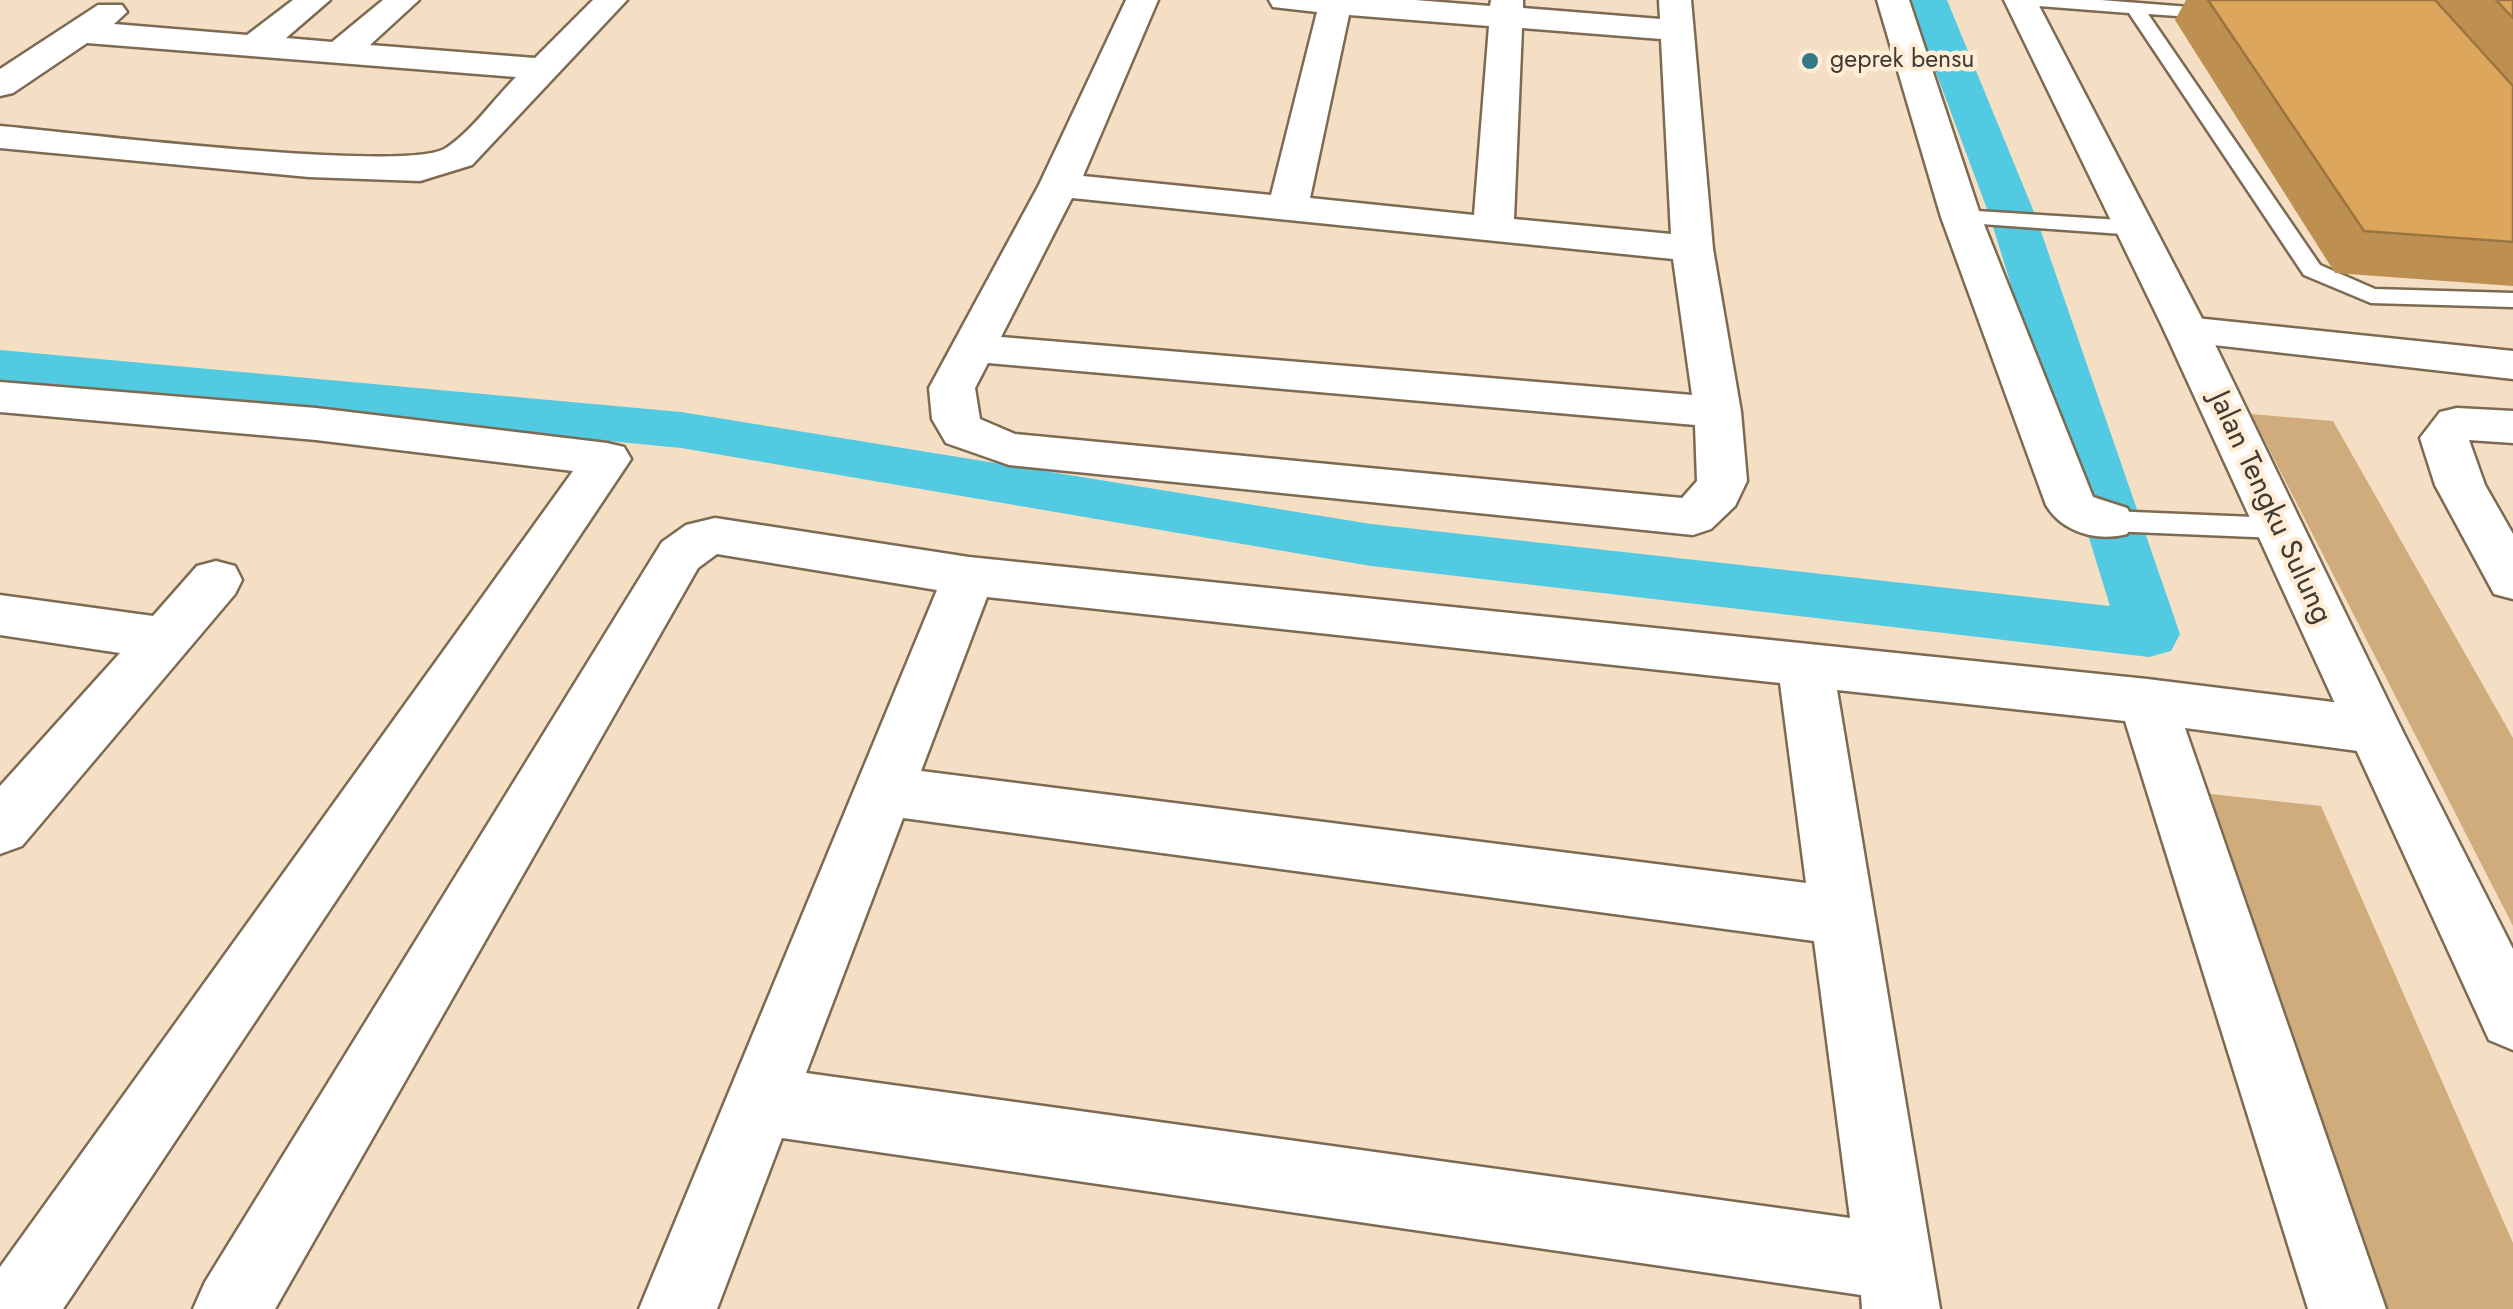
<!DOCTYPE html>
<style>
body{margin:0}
canvas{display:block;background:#f5dfc4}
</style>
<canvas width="2513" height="1309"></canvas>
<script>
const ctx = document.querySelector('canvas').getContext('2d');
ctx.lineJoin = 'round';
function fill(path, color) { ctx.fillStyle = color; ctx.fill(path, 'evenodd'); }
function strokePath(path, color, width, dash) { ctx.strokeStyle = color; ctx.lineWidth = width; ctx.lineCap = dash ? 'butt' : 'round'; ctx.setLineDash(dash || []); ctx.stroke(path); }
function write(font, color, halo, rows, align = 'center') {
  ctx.font = font + ' Jost,sans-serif'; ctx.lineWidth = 9; ctx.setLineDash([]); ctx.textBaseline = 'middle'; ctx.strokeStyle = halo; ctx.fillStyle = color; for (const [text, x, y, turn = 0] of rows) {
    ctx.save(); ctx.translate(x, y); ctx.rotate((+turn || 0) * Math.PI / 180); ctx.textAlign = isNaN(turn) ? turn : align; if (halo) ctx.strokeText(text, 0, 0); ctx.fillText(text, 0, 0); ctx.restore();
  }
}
const green = new Path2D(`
 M2251 414 2333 421 2513 738V926Z
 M2184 791 2321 806 2513 1243V1309H2372Z`);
const canal = new Path2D(`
 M1909 0H1947L2036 217 2180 634 2171 651 2149 657 1371 566 681 448 0 382V350L681 412 1371 524 2110 606 1990 217Z`);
const lane = new Path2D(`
 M2017 0H2101L2227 10V18L2221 19 2148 14 2320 265 2375 289 2513 293V307L2371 303 2304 275 2129 13 2026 5Z
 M1961 210 2136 221 2147 228 2136 235 1953 222 1950 217 1953 212Z
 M2109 511 2278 518 2288 521 2292 528 2288 535 2278 538 2109 531 2099 528 2095 521 2099 514Z`);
const street = new Path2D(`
 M293 0H330L286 38 332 42 383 0H419L370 45 535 58 593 0H627L472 165 420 181 309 177 0 148V126C67 132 408 174 446 148 472 131 494 99 516 77L87 43 13 93 0 96V69L98 5H122L127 12 114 24 247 35Z
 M1126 0H1158L1083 176 1271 195 1317 12 1273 7 1269 0H1415L1490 6 1491 0H1523V8L1660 19 1659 0H1691L1713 249 1741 412 1747 481 1735 506 1711 529 1693 535 1009 465 946 443 932 419 929 388 1039 185ZM1349 15 1489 26 1474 215 1310 198ZM1522 28 1661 39 1671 234 1514 219ZM1072 198 1673 259 1692 395 1001 337ZM988 363 1695 425 1697 481 1682 498 1015 434 980 419 975 388Z
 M1877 0H1909L1981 217 2093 497 2127 508 2134 521 2127 534C2097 542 2062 532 2046 505L1941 217Z
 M2186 317 2513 351V379L2170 340 2164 330 2170 320Z
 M0 382 316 408 607 443 624 447 631 459 63 1309H0V1267L573 471 316 440 0 412Z
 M2457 408 2513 411V443L2469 440 2485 485 2513 534V599L2494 594 2435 485 2420 438 2440 412Z
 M715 518 969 557 2147 679 2373 707 2393 714 2402 730 2393 746 2373 753 2185 728 2386 1309H2308L2125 721 1837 690 1940 1309H1862L1861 1295 782 1138 717 1309H639L937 590 717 554 698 568 275 1309H193L205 1282 662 542 686 525ZM987 597 1780 683 1806 883 921 771ZM903 818 1814 941 1850 1218 806 1073Z
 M216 561 235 566 242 580 235 594 22 846 0 854V786L120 653 0 635V595L153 616 197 566Z`);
const secondary = new Path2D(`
 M2004 0H2036L2208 330 2402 730 2513 949V1050L2489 1040 2164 330Z`);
const wall = new Path2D(`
 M2186 0H2513V286L2335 273 2175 20Z`);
const building = new Path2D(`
 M2208 0H2435L2513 86V242L2364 231Z
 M2496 0H2513V18Z`);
const markers = [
 [1810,61,10,"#357a88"]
];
const farPoinames = [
 ["geprek bensu",1830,61]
];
const streetNames = [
 ["Jalan Tengku Sulung",2269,508,65]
];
fill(green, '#d0ab7c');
fill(canal, '#52cae1');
strokePath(lane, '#7d6a52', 5);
strokePath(street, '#7d6a52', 5);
strokePath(secondary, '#7d6a52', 5);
fill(lane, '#fff');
fill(street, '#fff');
fill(secondary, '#fff');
fill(wall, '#bd8f50');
fill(building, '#dca65d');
strokePath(building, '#9a7441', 2.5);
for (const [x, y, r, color] of markers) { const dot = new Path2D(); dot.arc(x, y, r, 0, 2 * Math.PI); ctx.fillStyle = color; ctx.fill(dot); strokePath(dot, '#ffedd8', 4); }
write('25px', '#433a30', '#ffedd8', farPoinames, 'left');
write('30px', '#433a30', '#ffedd8', streetNames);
</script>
